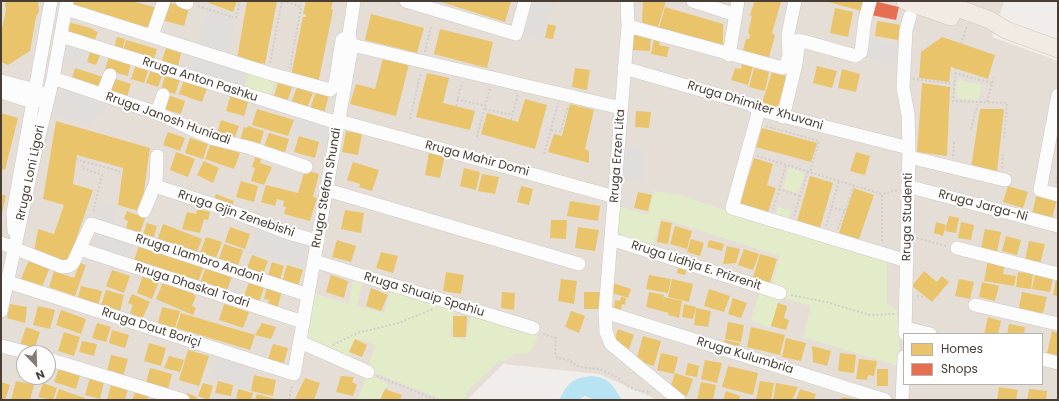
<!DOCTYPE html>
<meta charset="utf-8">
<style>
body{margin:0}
#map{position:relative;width:1059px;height:401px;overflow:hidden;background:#f0edea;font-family:Poppins,sans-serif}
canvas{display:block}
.frame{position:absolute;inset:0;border:2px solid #483e35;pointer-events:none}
.legend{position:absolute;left:903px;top:333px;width:140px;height:52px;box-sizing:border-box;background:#fff;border:1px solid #b6b2ae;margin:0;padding:5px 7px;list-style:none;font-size:12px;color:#483e35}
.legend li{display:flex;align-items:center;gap:8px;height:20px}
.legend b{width:20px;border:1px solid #b6b2ae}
.north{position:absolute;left:16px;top:345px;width:40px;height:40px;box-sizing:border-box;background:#fff;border:1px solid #b6b2ae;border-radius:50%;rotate:157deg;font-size:11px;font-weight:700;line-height:16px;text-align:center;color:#483e35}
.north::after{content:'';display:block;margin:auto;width:14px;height:18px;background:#837b74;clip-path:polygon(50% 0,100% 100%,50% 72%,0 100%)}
</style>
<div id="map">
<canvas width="1059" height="401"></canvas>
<div class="frame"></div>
<ul class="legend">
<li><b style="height:11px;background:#e9c46a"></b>Homes</li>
<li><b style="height:11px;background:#e76f51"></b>Shops</li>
</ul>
<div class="north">N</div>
</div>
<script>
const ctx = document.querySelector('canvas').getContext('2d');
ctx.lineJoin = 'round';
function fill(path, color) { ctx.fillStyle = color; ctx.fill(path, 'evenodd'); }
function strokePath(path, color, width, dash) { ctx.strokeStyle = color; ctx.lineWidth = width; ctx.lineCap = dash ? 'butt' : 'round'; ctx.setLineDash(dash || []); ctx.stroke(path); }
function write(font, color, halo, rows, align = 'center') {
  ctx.font = font + ' Poppins,sans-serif'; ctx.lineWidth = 4; ctx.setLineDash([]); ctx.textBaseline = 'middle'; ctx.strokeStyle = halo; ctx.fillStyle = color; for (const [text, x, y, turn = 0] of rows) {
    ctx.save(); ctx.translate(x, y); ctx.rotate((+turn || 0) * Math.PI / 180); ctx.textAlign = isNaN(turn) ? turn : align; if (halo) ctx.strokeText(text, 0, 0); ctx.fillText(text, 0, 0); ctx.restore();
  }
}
const residential = new Path2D(`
 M1 1H1004L992 37 1058 61V400H658L599 374 503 364 467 400H1ZM904 334H1042V384H904ZM24 353H48V377H24Z`);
const green = new Path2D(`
 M250 71 276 79 270 97 244 89Z
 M958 80 982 85 978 100 956 98Z
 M789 168 805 173 798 193 783 188Z
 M654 191 680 195 726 211 887 262V304L897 310 900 361 896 365 803 337 811 306 780 297 770 328 751 320 760 290 770 292 780 256 661 218 652 250 623 239 618 230V206L648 215Z
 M778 207 791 211 788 220 775 216Z
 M354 275 363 278 357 306 384 313 392 287 456 307 449 336 466 340 472 312 538 334 532 350 526 354H515L505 361H499L466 393V400H444L367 370 376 345 358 339 349 361 306 344 310 292 349 304Z
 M368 374 388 383 381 400H357Z`);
const parking = new Path2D(`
 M528 1H555L543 41 519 34Z
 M207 9 236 18 227 60 196 50Z
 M868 38 898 45 896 65 865 58Z
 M68 43 91 50 85 69 61 62Z
 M194 53 248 69 242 89 188 73Z
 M55 86 107 106 104 116 96 114 92 127 50 115Z
 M298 116 335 128 329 144 292 132Z
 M624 145 645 152 643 183 622 179Z
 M98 202 116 206 113 227 94 222Z
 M256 230 312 245 306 268 250 252Z
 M97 232 132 244 127 261 91 248Z
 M218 356 254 366 248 388 212 378Z`);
const water = new Path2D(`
 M592 376C612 379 612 385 622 400H595L585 396 578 400H559C568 383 572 378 592 376Z`);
const homes = new Path2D(`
 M7 1H38L39 11 36 17 30 51 8 65 1 62V33L6 10 5 4Z
 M73 1H131L154 7V9L157 11 150 28 147 26 144 32 72 9Z
 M209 1H237L233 12 209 3Z
 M247 1H277L265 64 262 63V66L237 59Z
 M306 1H333L331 9 333 10 318 84 291 76 303 17H306V15L303 14Z
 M438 1H511L505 22Z
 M643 1H666L657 30 642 25Z
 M757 1 781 2 772 33 775 35 768 61 744 55 745 50H743L746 39H749L750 34 748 33 752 16 750 15 754 3Z
 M825 1H864L861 11Z
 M168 2 189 8 184 26 162 20Z
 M665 7 723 24V46L659 28Z
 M835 8 853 12 848 37 830 33Z
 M371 14 424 28 417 53 365 40Z
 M877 21 901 25 898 40 875 36Z
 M68 22 94 29 93 30 98 32 93 44 64 34Z
 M548 24 556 26 553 39 545 38Z
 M440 29 493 42 487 68 434 54Z
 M633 34 651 35 650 51 632 50Z
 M117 37 125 39 122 50 114 48Z
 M942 37 995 55 988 79 951 67 949 82 919 78 921 52Z
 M654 39 660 40 659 45 669 47 667 57 651 54Z
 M126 40 157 49 154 60 123 51Z
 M166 48 181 53 177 71 160 66Z
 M90 52 100 55 96 65 87 62Z
 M109 56 131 62 128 76 105 70Z
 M383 58 409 64 396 116 350 104 356 84 375 89Z
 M742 63 753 66 748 85 731 80 735 68 741 69Z
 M136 64 149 68 144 83 131 79Z
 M817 66 837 71 832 88 813 83Z
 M75 68 103 77 99 90 71 81Z
 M575 68 590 70 587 90 572 87Z
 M754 68 769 72 765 91 749 87Z
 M151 69 163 73 158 87 146 83Z
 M842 69 860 74 856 92 838 88Z
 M166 72 180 80 175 94 161 90Z
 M772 72 790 77 779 112 761 106Z
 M427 73 449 78 443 103 475 111 470 130 416 117Z
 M185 77 208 85 202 102 179 94Z
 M113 78 131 84 127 97 109 91Z
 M278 83 292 87 287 103 273 99Z
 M922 83 950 87 947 156 917 152Z
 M297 87 313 93 307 108 291 103Z
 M316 91 329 95 324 113 310 109Z
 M165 94 185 101 181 114 163 109Z
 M231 94 249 99 244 116 226 111Z
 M525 99 547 105 535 149 481 134 487 113 518 122Z
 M570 104 594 110 585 149 589 151V163L548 152 554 134 562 136Z
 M257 109 294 120 288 136 252 125Z
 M980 109H1004L997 172 971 168Z
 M636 111 651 112 649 128 635 127Z
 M1 113 18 118 5 170 1 169Z
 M221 120 239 126 233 142 216 136Z
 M56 121 150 148 141 212 118 205 123 168 77 155 73 184 93 190 68 263 34 252 38 229 54 234 64 205 43 199Z
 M248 126 264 131 259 147 240 141 244 127 247 128Z
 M762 128 817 143 811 162 756 147Z
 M346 131 362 134 358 155 342 152Z
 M168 132 185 138 180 151 163 145Z
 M269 133 289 139 284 156 263 149Z
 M299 136 319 142 315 158 294 152Z
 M190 138 208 144 203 159 185 153Z
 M211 143 240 153 234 169 205 159Z
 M176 152 195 159 188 177 170 170Z
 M429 152 445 155 440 178 425 175Z
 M856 152 870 156 865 175 850 171Z
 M255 157 261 159 260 163 272 167 264 185 251 181 255 168 252 167Z
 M754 158 773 164 767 185 776 188 768 212 740 203Z
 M204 161 219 168 213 183 197 175Z
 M353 162 379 170 372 191 359 187 360 184 347 180Z
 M464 168 480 172 476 190 460 186Z
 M305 170 319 174 313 197 317 198 310 221 284 214 286 207 283 206 284 201 277 199 275 206 261 202 266 185 298 193Z
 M482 174 499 177 495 194 478 191Z
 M810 176 833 183 819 231 796 225Z
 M241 181 258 186 254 202 236 197Z
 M521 186 533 189 529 205 517 202Z
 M1008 186 1028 192 1023 208 1003 202Z
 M854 188 874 195 857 245 837 239Z
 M638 192 652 195 648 211 634 208Z
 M1 194 6 196 2 213H1Z
 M216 194 234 201 231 210 213 203Z
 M1037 194 1057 199 1052 218 1032 213Z
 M570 201 600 206 598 221 567 216Z
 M197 209 210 212 208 220 204 219 200 233 182 229 187 212 196 214Z
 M345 210 364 213 361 233 341 229Z
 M127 211 145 218 140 233 126 228 128 221 124 219Z
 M949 216 959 218 956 233 945 231Z
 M551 220H567L566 239 550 238Z
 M661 221 672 223 668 244 657 242Z
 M936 222 946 225 943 236 934 233Z
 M961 222 974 225 971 240 958 238Z
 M147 223 157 226 154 237 143 234Z
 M163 224 202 239 197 252 181 246 180 250 157 241Z
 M675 226 692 231 687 249 670 244Z
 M230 227 250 234 245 249 225 242Z
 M578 227 599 230 595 251 575 248Z
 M985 229 1001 232 997 252 981 248Z
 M1006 236 1021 240 1017 255 1002 251Z
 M206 237 222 242 216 258 200 253Z
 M691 239 704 243 700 256 687 252Z
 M337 240 356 246 351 262 332 257Z
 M709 240 724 244 722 251 707 247Z
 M1029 241 1045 244 1040 264 1025 260Z
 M224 244 243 250 238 266 219 259Z
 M139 245 204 266 198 282 133 264Z
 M727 246 740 249 736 263 723 264Z
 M744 249 759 254 753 270 738 265Z
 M381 252 398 256 393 273 376 268Z
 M760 254 777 259 769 286 752 281Z
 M252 255 268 261 263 274 247 268Z
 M988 259 1005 263 1003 274 1016 276 1014 286 984 281Z
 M29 260 50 267 42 287 21 279Z
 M272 262 284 266 279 283 267 279Z
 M80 263 86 265 75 296 49 287 54 271 74 278Z
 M287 265 303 270 298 286 282 282Z
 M679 265 687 268 685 275 677 273Z
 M206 267 232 277 226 293 200 283Z
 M112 270 130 276 124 293 106 286Z
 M924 271 937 282 942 276 949 282 932 302 912 286Z
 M446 272 464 275 461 294 443 291Z
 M1018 272 1033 274 1031 289 1016 287Z
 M1035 274 1053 278 1050 292 1032 289Z
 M143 275 159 281 152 299 137 293Z
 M331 275 348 281 344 298 326 292Z
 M649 275 671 279 668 293 646 289Z
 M1057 276H1058V296L1053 295Z
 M561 279 577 281 574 304 558 301Z
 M672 279 693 284 689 302 668 297Z
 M959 279 974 282 970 299 955 296Z
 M164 280 194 292 193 294 196 296 192 306 196 308 193 315 156 299Z
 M249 282 264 287 259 302 243 299Z
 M982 282 999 286 995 301 979 297Z
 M613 283 631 289 628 298 610 292Z
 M81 286 102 291 98 306 82 301 83 299 78 297Z
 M267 287 282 290 277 310 267 308 269 300 264 299Z
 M371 288 388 295 381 311 366 306Z
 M709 289 730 296 724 312 704 306Z
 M106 290 124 295 120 311 101 305Z
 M502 292 515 293 514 310 501 308Z
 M584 292H601L600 309H584Z
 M649 292 664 295 662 304 664 297 682 301 679 318 668 315 669 313 646 307Z
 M1022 292 1047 297 1042 317 1018 312Z
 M132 294 150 302 142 319 130 313 133 305 128 303Z
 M621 297 626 298 625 305 622 304 621 310 614 309 615 300 620 301Z
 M733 298 747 303 741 318 728 314Z
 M778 303 787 306 784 318 789 320 786 330 771 326Z
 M10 304 27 307 25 323 7 318Z
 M224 304 249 312 243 328 219 320Z
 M684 304 696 307 693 319 682 317Z
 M38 306 55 310 50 329 33 325Z
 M162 307 180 311 175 328 158 323Z
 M696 308 711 311 708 327 694 325Z
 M61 310 86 319 81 334 56 325Z
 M571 311 585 316 579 333 565 327Z
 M181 313 255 335 250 350 176 328Z
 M453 316H467L466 337H453Z
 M988 317 1001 321 998 334H984Z
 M728 322 744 325 741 342 725 339Z
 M97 323 111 327 106 342 92 338Z
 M262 323 276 327 271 339 255 335Z
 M1009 324 1025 327 1024 334H1007Z
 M26 327 40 332 34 350 20 345Z
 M751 327 785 335 780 355 747 347Z
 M618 329 634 335 629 349 613 342Z
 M112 330 129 335 125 348 109 343Z
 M1052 331 1058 333V355L1047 353Z
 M64 332 80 337 74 356 58 351Z
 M643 336 661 341 654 366 636 361Z
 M786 338 806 343 801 361 782 357Z
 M355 339 367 345 362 357 349 352Z
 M725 340 740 343 738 351 723 348Z
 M82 341 97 344 94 356 79 352Z
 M149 343 166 348 161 366 144 361Z
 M273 344 288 348 284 363 268 359Z
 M812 346 831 351 827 366 813 362Z
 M188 350 209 356 199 386 179 380Z
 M661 353 678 357 674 374 657 370Z
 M840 353 856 355 854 373 838 371Z
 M22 355 24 356V373L16 370Z
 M111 355 128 359 123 376 107 372Z
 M169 356 184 360 180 372 164 368Z
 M859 359 877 361 874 376 868 375 867 380 856 379Z
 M705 360 722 363 717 383 701 379Z
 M688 363 699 366 697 377 685 375Z
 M728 366 758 373 753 395 722 387Z
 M150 368 172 374 168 389 146 383Z
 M59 369 80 375 76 389 54 382Z
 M877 369H888V386H877Z
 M675 373 693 379 687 396 670 389Z
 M254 375 276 380 273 396 251 391Z
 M341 376 354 377 352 382 357 385 353 396 336 392Z
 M90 378 104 382 100 399 85 395Z
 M305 378 320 383 314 400 295 399Z
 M16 381 34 385 30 400H11Z
 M218 381 233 385 231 396 215 393Z
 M760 381 774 383 771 400 756 399Z
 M1 382 10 385 5 400H1Z
 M701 382 716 385 713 400H697Z
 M43 383 57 388 53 400 38 397Z
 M203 383 213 386 209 400 198 396Z
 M776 383 798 387 792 400H773Z
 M111 384 128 388 125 400H107Z
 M999 387 1018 390 1016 400H997Z
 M59 389 85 398 84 400H55Z
 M238 389 253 393 251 400H236Z
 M385 389 402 395 400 400H380Z
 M800 389 816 394 814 400H796Z
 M1029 389 1047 391 1046 400H1027Z
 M136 390 149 396 147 400H132Z
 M726 391 740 396 739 400H723Z
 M187 393 197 397 196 400 185 398Z
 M257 394 279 400H255Z
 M842 397 854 399V400H841Z`);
const shops = new Path2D(`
 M874 1 899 7 896 20 871 15Z`);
const path = new Path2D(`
 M283 1 301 7 290 68
 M1 4 2 1
 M198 6 233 17
 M236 18 240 1
 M961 44 967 26
 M425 52 431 26
 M270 63 282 1
 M956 68 953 101 1007 103 1004 138
 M955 73 992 83
 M913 79 954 84
 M457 99 485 106
 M987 102 994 76
 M456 106 462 82
 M485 109 512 115
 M410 119 421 72
 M511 120 518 94
 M766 126 819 141 810 172
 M971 129 978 103
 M551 130 561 131 568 106
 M477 137 490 88
 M544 154 558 103
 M757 156 882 194 897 190
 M953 156 954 141
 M76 159 122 172
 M84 161 82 168 102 175 93 213
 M1002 168 1003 152
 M1056 183 1058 174
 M779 189 800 196
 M831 207 845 211
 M773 210 786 165
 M794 216 808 171
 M826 226 839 181
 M838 229 854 185
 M917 238 946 246
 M882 241V194
 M791 295 826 302 870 315 894 314
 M917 296 925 297
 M543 334 556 338 555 351 557 358 569 360 579 367 600 369 617 377 629 387 636 390 651 392
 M333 345 357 333 399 323 433 309
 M377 376 437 400
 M289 400 292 385`);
const minor = new Path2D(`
 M182 1 187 3
 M406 1 516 34 525 1
 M627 1 628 26 605 312 606 332 611 344 679 400
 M693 1 736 15
 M66 9 268 73 330 90 335 85 342 40 349 35
 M628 26 782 68 785 67 789 56 788 34 795 1
 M61 36 338 123
 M152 36 164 1
 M352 45 621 108
 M729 55 738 1
 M624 68 750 104 759 110 909 148
 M53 78 157 113 214 139 251 148 306 167
 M1 81 35 90 42 94
 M1 92 33 102 42 99
 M102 95 110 75
 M1058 95 1040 190 1058 195
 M759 110 732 208 907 261
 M157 113 163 95
 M783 117 796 64 799 40 856 56 861 52 865 19 870 1
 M339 121 615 197
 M909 157 1005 180
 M155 186 220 207 288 233 318 241
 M907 186 1058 226
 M327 190 579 264
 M144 211 156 182 157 156
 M14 231 13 213 51 1
 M611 239 780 293
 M1 243 62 267 69 266 73 263 91 224 308 295
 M957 248 1058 274
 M80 249 303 322
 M314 261 533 328
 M8 282 294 374 352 45 349 35 354 1
 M975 305 1058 324
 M1 311 36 149 53 78 67 1
 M605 312 885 400
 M905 328 930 334
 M905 334 909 148 908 115 903 87 906 30 910 16
 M300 342 368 372
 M1 346 29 353
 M48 359 183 400
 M1042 359 1058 363
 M902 400 904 357`);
const major = new Path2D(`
 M905 1 951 17
 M938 1 990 20 1006 30 1058 49`);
const streetNames = [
 ["Rruga Anton Pashku",200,80,18],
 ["Rruga Dhimiter Xhuvani",755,106,17],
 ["Rruga Janosh Huniadi",168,119,20],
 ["Rruga Erzen Lita",618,156,-86],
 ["Rruga Mahir Domi",477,159,15],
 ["Rruga Loni Ligori",31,173,-78],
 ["Rruga Stefan Shundi",327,188,-80],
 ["Rruga Jarga-Ni",983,206,15],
 ["Rruga Gjin Zenebishi",236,214,19],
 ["Rruga Studenti",908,217,-89],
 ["Rruga Llambro Andoni",199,259,18],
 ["Rruga Lidhja E. Prizrenit",696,266,18],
 ["Rruga Dhaskal Todri",192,286,18],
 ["Rruga Shuaip Spahiu",424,295,17],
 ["Rruga Daut Boriçi",151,328,18],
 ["Rruga Kulumbria",745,356,17]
];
fill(residential, '#e5ded7');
fill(green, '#e3ecc8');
fill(parking, '#e0ddda');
fill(water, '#b7e3f2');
fill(homes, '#e9c46a');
fill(shops, '#e76f51');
strokePath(minor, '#cdc9c6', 14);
strokePath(major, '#d4c6b6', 18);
strokePath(path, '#d1ceca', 2, [2, 2]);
strokePath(minor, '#fdfcfc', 13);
strokePath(major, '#f1ebe4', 17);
write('12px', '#483e35', '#fff', streetNames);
</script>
